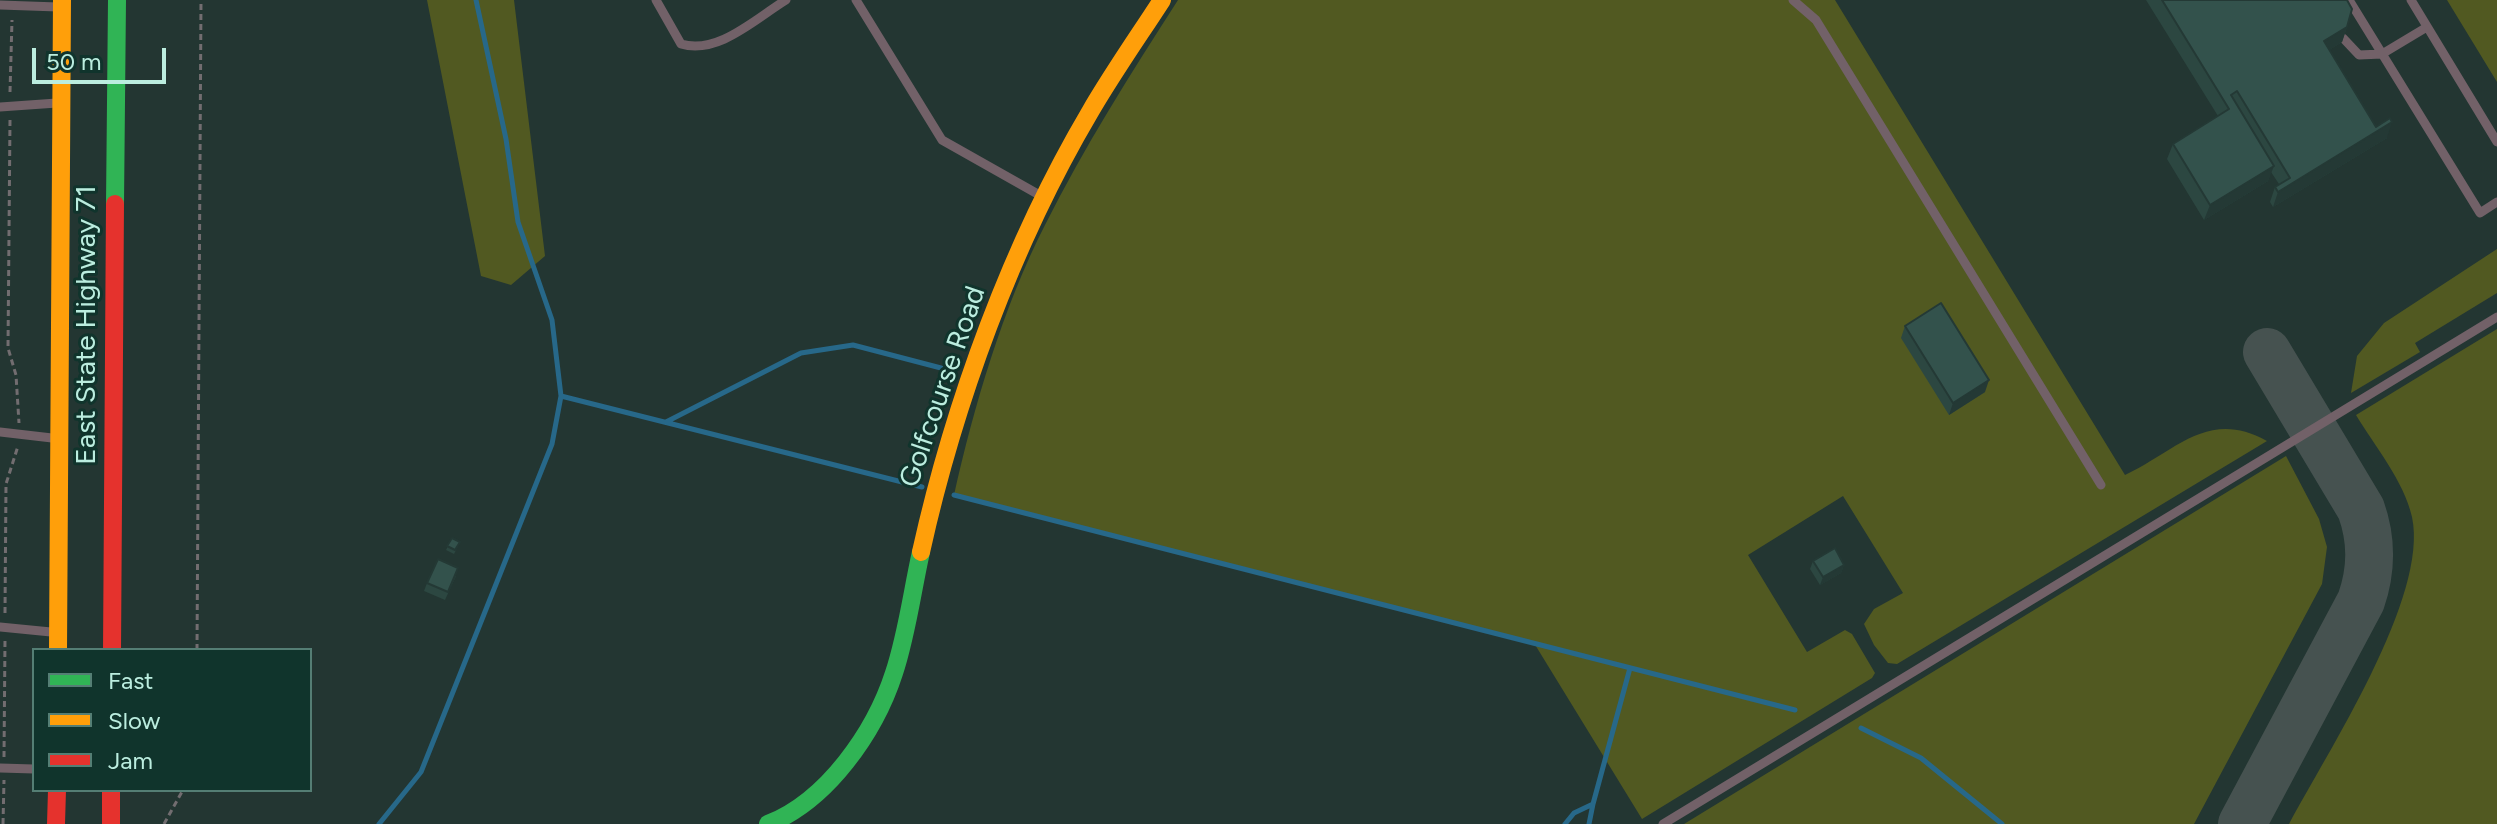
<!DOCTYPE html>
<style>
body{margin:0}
#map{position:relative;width:2497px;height:824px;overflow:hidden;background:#233632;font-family:Figtree,sans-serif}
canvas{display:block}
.legend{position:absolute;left:32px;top:648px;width:280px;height:144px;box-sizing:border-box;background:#10342c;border:2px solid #547e74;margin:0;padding:10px 14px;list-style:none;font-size:24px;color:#bbeddf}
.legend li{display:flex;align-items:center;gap:16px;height:40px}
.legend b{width:40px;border:2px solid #547e74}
.scale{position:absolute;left:32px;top:48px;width:134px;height:36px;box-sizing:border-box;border:4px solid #bbeddf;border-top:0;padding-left:10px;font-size:24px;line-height:28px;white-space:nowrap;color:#bbeddf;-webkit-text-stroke:6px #10342c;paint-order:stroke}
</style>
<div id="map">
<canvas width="2497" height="824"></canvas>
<ul class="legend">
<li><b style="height:10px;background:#30b455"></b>Fast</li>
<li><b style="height:10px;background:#ff9f0a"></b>Slow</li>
<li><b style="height:10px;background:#e5322d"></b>Jam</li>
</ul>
<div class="scale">50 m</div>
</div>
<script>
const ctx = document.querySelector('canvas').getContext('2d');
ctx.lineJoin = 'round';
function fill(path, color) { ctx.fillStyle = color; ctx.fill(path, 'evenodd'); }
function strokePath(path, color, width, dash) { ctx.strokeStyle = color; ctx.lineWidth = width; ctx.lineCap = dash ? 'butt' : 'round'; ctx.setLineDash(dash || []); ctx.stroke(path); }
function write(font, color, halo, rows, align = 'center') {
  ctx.font = font + ' Figtree,sans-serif'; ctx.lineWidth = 6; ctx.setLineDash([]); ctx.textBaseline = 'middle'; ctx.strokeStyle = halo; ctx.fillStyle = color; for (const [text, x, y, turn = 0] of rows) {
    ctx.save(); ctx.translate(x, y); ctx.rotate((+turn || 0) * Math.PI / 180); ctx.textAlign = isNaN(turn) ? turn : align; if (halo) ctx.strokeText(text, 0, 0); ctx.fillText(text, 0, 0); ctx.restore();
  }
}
const green = new Path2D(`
 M427 0H514L545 256 511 285 481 276Z
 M1178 0H1835L2125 475C2176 451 2208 408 2267 441L1897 664 1888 663 1874 645 1864 624 1874 609 1903 593 1843 496 1748 555 1807 652 1845 630 1852 634 1875 673 1872 678 1642 819 1534 643 954 495C974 406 1003 307 1045 225 1084 147 1131 73 1178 0Z
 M2447 0H2497V82Z
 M2497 249V293L2415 343 2420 352 2351 393 2357 356 2384 323Z
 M2497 329V824H2289C2328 751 2429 597 2412 517 2404 481 2374 445 2356 415Z
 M2286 456 2319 519 2327 547 2322 584 2194 824H1684Z`);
const stream = new Path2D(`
 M561 396 922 487
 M666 422 801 353 853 345 941 368
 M954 495 1795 710
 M1861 728 1921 758 2002 824
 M379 824 421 772 552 444 561 396 552 320 518 222 506 139 476 0
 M1565 824 1574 813 1593 804 1630 668
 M1589 824 1593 804`);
const taxiway = new Path2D(`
 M2242 824 2361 601C2372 569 2372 540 2361 509L2267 352`);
const path = new Path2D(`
 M10 92 12 20
 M10 120 8 348 16 375 19 423
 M5 613 6 484 18 446
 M197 650 201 0
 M4 757 5 640
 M3 824 4 780
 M164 824 183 790`);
const lane = new Path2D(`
 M656 0 681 44C718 55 755 19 786 0
 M856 0 942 140 1043 197
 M1793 0 1816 20 2101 485
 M2349 0 2480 213 2497 202
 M2411 0 2497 142
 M0 5 58 7
 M2343 38 2359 55 2382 54 2427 27
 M0 107 57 103
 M0 432 52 438
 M0 627 51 632
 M0 768 34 769
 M1663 824 2497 317`);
const fast = new Path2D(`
 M115 204 117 0
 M768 824C827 801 875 732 894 673 907 634 912 592 921 552`);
const slow = new Path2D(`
 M921 552C954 403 1012 244 1090 112 1112 74 1138 37 1162 0
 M58 650 62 0`);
const jam = new Path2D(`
 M112 650 115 204
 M111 790V824
 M56 824 57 790`);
const wall = new Path2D(`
 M2146 0H2347V27L2342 42 2329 50 2376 127 2387 138 2273 207 2270 202 2275 187 2279 184 2271 172 2268 181 2204 220 2167 159 2173 144 2218 116Z
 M1905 326 1985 392 1949 415 1901 338Z
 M452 538 460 542 454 554 446 550Z
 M1813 561 1844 565 1841 573 1820 585 1810 569Z
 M456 576 445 600 424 591 427 583Z`);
const shadedWall = new Path2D(`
 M2347 27 2342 42 2318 57 2324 41Z
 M2392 122 2387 138 2273 207 2278 192Z
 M2274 166 2268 181 2204 220 2210 205Z
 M1989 380 1985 392 1949 415 1953 403Z
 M1844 565 1841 573 1820 585 1823 577Z`);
const building = new Path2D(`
 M2162 0H2347L2352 9 2347 27 2324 41 2376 127 2390 118 2392 122 2278 192 2275 187 2290 178 2237 91 2231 95 2274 166 2210 205 2173 144 2229 109Z
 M1941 303 1989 380 1953 403 1905 326Z
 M452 538 460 542 455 550 447 546Z
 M1835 548 1844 565 1823 577 1813 561Z
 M438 559 458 568 448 592 427 583Z`);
const streetNames = [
 ["East State Highway 71",87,325,-90],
 ["Golfcourse Road",943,387,-71]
];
fill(green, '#515921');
strokePath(stream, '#276889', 5);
strokePath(taxiway, '#465250', 48);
strokePath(path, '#726d70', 3, [6, 4]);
strokePath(lane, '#726168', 9);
strokePath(fast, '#30b455', 18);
strokePath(slow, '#ff9f0a', 18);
strokePath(jam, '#e5322d', 18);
fill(wall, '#2c4741');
fill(shadedWall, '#243935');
fill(building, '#33524c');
strokePath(building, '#243935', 2);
write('28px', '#bbeddf', '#10342c', streetNames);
</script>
